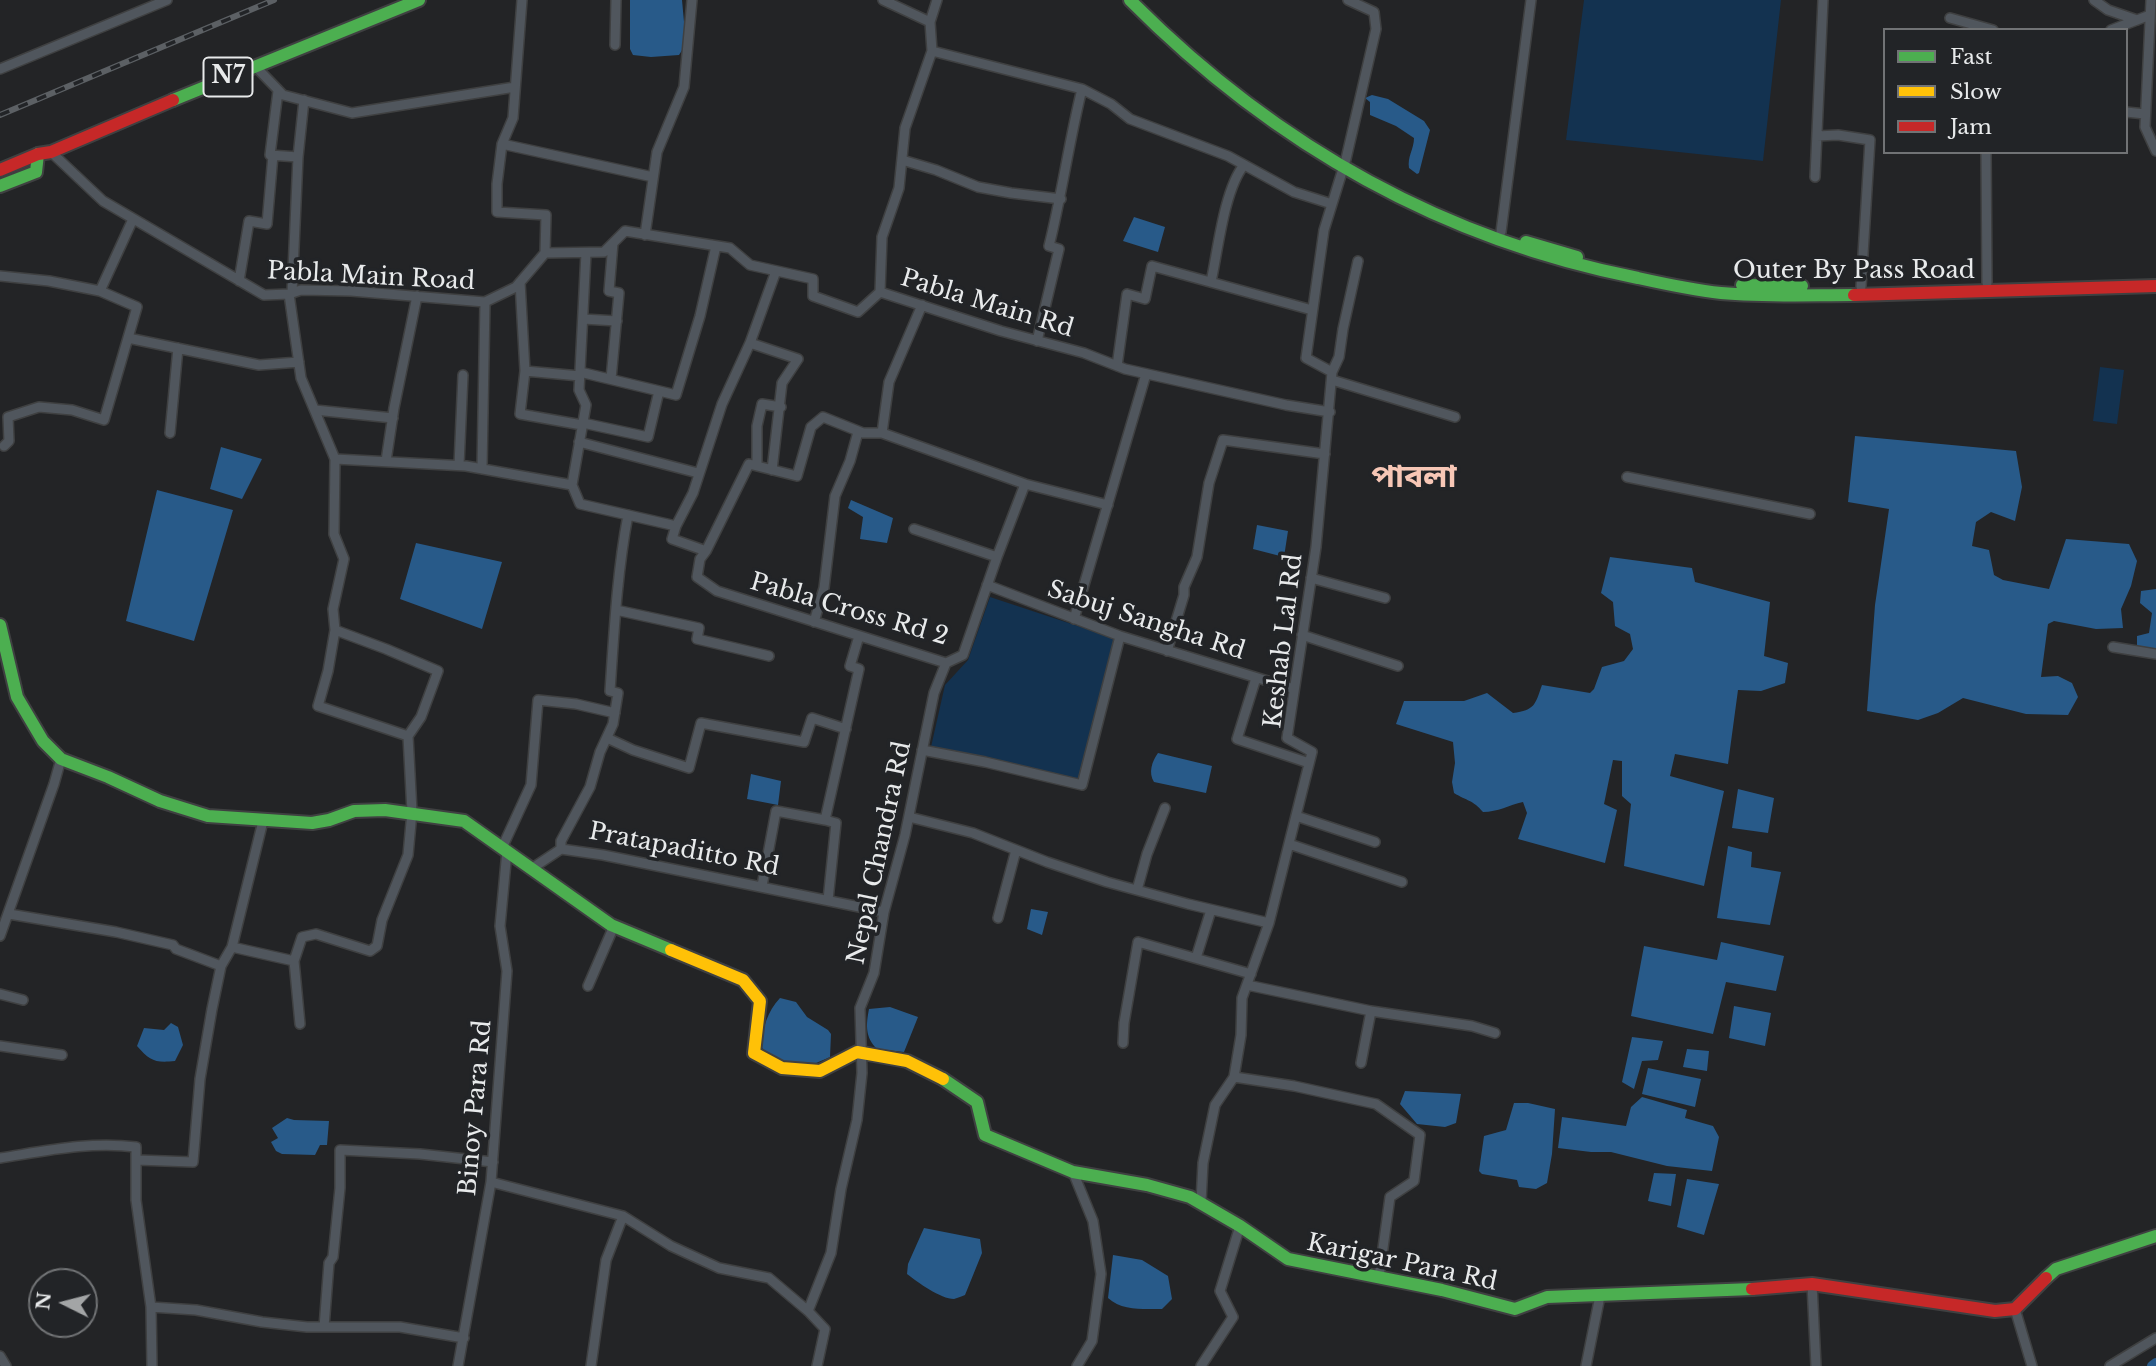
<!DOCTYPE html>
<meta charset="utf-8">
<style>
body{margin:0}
#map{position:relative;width:2156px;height:1366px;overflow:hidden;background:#232426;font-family:"Libre Baskerville",serif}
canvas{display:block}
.legend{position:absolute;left:1883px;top:28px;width:245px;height:126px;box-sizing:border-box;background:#222427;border:2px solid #717375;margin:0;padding:9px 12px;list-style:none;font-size:21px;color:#e8eaeb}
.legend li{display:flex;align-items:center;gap:14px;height:35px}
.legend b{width:35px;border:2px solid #717375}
.north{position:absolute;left:28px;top:1268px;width:70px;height:70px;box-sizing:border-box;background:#222427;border:2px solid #717375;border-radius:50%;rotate:276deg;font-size:19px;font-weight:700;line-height:28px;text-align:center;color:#e8eaeb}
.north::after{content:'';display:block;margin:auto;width:24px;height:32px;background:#a3a5a6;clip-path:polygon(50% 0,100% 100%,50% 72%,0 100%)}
</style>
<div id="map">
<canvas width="2156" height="1366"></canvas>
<ul class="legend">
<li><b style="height:9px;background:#4caf50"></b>Fast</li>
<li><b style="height:9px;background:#ffc107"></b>Slow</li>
<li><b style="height:9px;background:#c62828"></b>Jam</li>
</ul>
<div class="north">N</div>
</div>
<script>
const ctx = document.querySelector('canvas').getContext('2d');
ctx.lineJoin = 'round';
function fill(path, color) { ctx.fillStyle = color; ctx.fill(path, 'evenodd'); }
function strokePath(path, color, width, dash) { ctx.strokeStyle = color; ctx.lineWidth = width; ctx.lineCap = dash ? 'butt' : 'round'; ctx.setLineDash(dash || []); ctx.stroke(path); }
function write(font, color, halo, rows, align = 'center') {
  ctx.font = font + ' "Libre Baskerville","Noto Sans Bengali",serif'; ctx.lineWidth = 7; ctx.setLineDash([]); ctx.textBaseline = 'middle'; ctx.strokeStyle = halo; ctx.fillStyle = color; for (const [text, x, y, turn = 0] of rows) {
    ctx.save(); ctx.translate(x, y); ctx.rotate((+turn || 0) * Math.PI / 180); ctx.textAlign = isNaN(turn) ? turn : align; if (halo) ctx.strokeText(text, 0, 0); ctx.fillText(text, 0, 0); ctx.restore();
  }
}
const green = new Path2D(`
 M1584 0H1781L1763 161 1566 140Z
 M2100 367 2124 370 2117 424 2093 421Z
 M990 597 1114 638 1079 781 931 747 945 685 968 660Z`);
const water = new Path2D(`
 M630 0H682L686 44 679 55 651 57 633 55 630 49Z
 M1372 95 1388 99 1424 121 1430 130 1419 173 1417 174 1409 168C1407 157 1414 149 1414 138L1396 126 1370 115V102L1365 98Z
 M1134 217 1165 227 1158 252 1123 241Z
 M1855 436 2016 451 2022 487 2015 521 1991 512 1976 522 1972 546 1989 550 1994 575 2003 580 2049 589 2066 539 2129 544 2137 561 2131 586 2121 609 2123 628 2096 629 2054 621 2048 624 2041 677 2058 676 2072 683 2078 697 2068 715 2026 714 1963 698 1938 713 1918 720 1867 711 1875 605 1889 509 1848 502Z
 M221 447 262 459 242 499 210 489Z
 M157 490 233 510 194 641 126 621Z
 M851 500 893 518 887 543 860 539 863 517 848 508Z
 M1257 525 1288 531 1284 557 1253 549Z
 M416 543 502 562 482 629 400 599Z
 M1610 557 1692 568 1695 582 1770 602 1764 656 1788 663 1785 683 1761 691 1738 690 1728 764 1675 754 1670 776 1724 791 1704 886 1624 866 1631 804 1622 796V761L1613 760 1604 804 1617 810 1605 863 1518 839 1527 813 1523 802C1509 805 1498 812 1483 812 1473 800 1467 801 1454 793L1452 782 1455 763 1453 742 1396 724 1404 701H1464L1487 693 1513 713C1535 710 1535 705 1542 685L1590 693 1594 689 1602 667 1624 661 1633 649 1630 634 1615 626 1613 602 1601 593Z
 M2156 589V650L2137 647V636L2149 633 2152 613 2140 603 2141 591Z
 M1158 753 1212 766 1206 793 1154 782C1148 773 1152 761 1158 753Z
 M751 774 781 781 778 805 747 799Z
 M1738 789 1774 798 1768 833 1732 828Z
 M1728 846 1752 852 1751 867 1781 872 1770 925 1717 918Z
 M1031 909 1048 912 1042 935 1027 929Z
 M1721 942 1784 956 1776 991 1726 982 1713 1034 1631 1016 1644 946 1717 960Z
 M780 998 796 1002 807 1017 828 1030 831 1034 830 1057C825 1059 819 1062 814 1064 796 1068 773 1059 761 1047 763 1027 767 1012 780 998Z
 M1734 1006 1771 1013 1765 1046 1729 1038Z
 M890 1007 918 1017 904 1052 877 1049C865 1037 866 1025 869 1009Z
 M171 1023 178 1027 183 1045 175 1061C155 1063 150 1061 137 1046L144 1028 164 1030Z
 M1632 1037 1663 1041 1658 1060 1642 1061 1634 1089 1622 1082Z
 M1687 1049 1709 1051 1707 1071 1683 1067Z
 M1648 1068 1701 1079 1695 1107 1642 1094Z
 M1405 1091 1461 1094 1456 1123 1445 1127 1417 1124 1400 1104Z
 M1642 1097 1687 1110 1685 1118 1713 1126 1719 1137 1712 1171 1667 1166 1611 1152H1591L1558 1148 1562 1117 1626 1126 1631 1107Z
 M1514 1103H1528L1555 1109 1552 1154 1547 1183 1536 1189 1519 1187 1517 1180 1482 1174 1479 1171 1484 1136 1506 1130Z
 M287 1118 294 1120 329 1121 327 1145H320L315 1155 282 1154 276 1151 271 1142 278 1138 272 1128Z
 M1654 1173 1676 1174 1671 1206 1648 1201Z
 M1687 1179 1719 1184 1704 1235 1677 1227Z
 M924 1228 980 1239 982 1253 965 1295C962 1296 958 1298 954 1299 941 1299 917 1282 907 1274L908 1264Z
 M1113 1255 1142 1260 1168 1276 1172 1299 1162 1309C1144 1309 1122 1311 1108 1298Z`);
const canal = new Path2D(`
 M2152 1366 2156 1363`);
const street = new Path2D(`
 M522 0 513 118 502 144 497 184V212L546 215 545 253
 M883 0 930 22
 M2094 0 2108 10 2137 20
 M2151 0 2145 127 2156 151
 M1950 18 1993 30
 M2111 30 2150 15
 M615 45 616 0
 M932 51 1082 89 1111 104 1130 119 1228 156 1294 192 1332 204
 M256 67 283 95 352 113 515 87
 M0 69 167 0
 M278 91 270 155 298 157
 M2126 112 2145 114
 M1817 136 1838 135 1870 140 1861 287
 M502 144 653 177
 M51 152 103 201 264 295 289 294 301 290 351 291 485 302 516 287 545 253
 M1986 152 1987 283
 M902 160 936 170 978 187 1011 193 1061 199
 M1815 177 1823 0
 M1501 232 1531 0
 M645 235 657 152 684 87 692 0
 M545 253 604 252 625 231 730 248 750 265 813 279V296L858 312 880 292
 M0 276 49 281 100 291
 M239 281 249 221 267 224 273 155
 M520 282 525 371 520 414 582 425
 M1211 282C1218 250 1224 190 1244 165
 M880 292 1001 331 1084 353 1125 369 1286 405 1330 412
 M880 292 882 237 899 188 905 128 932 51 930 22 937 0
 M292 293 298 157 304 100
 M289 294 301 378 335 459 334 534 344 559 333 609 335 630 386 649 438 671 421 717 408 736 412 812 408 855 382 920 377 946 370 951 316 934 302 937 294 961
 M583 319 617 321
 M128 338 259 365 299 362
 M1037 341 1059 249 1049 246C1062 194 1069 141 1082 89
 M750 343 798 359 782 383 772 470
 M1117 366 1127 294 1145 299 1152 266 1312 310
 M525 371 580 376
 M580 372 676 395 700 316 716 246
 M1332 372 1339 357 1343 329 1358 261
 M611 379 619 293 609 291 613 243
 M1332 380 1455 417
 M315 410 393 418
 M583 423 648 437 659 391
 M170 433 178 348
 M579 442 698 473
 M4 446 9 441 8 417 39 407 72 410 104 420 137 307 100 291 133 219
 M335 459 466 466 572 485
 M386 461 394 408 417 296
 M459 465 463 375
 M757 466V426L762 404 781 407
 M482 468 485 302
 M1627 477 1810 514
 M1025 484 1108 505
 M572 485 580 504 676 526 672 539 706 551 700 559 697 577 717 591 946 663 963 655 997 557 1025 484 882 433 889 382 922 305
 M572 485 586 405 579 390 586 253
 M676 526 693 493 722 404 750 343 776 271
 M914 529 997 557
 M706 551 749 464 797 476 811 427 823 417 863 433H882
 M1311 578 1385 598
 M987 585 1120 636 1294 689
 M616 610 699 628 697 639 769 656
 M1074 619 1146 374
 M814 622 824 588 835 496 850 461 858 432
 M335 630 328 671 318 706 408 736
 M1302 635 1398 666
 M2113 647 2156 654
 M1167 651 1184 595V587L1197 557 1209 483 1223 440 1325 454
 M1256 678 1237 739 1309 763
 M607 738 633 750 689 768 701 723 804 742 812 718 846 729
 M922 750 985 762 1082 785 1120 636
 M1296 816 1375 842
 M909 817 973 833 1047 862 1107 882 1188 904 1269 923
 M1289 844 1402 882
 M502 848 531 785 538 700 576 704 615 713
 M561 849V841L590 787 600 752 613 724 618 693 610 691C614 632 617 573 628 515
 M531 869 561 849 603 855 884 912
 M762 886 776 811 825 820
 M1137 890 1147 854 1165 808
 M828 900 836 823 825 820 859 669 850 666 859 636
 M9 914 116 932 173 945 176 949 221 966
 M998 918 1016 850
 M0 936 54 784 61 759
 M232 947 263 821
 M1196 958 1211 910
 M1247 985 1371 1011 1361 1063
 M588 986 614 926
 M0 994 23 1000
 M1371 1011 1472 1026 1495 1033
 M1123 1043 1124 1023 1138 942 1251 974
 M0 1046 62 1055
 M1234 1077 1294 1086 1376 1104 1420 1135 1414 1181 1390 1197 1379 1277
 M0 1158C45 1151 90 1141 136 1147V1200L151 1307 152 1366
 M137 1160 193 1162 200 1079 212 1009 221 966 232 947 294 961 300 1024
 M1073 1172 1093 1221 1101 1274 1092 1341 1077 1366
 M491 1182 623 1216 671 1246 719 1268 769 1278 808 1311 825 1329 817 1366
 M1201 1202 1203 1163 1215 1105 1234 1077 1241 1035 1242 998 1269 923 1312 752 1287 738 1316 547 1332 372 1306 358 1324 230 1346 159 1376 29 1374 12 1348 0
 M1812 1284 1816 1366
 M151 1307 196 1310 262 1322 307 1327H400L464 1338
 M2015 1309 2032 1366
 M808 1311 831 1253 841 1189 857 1120 862 1073 860 1008 874 973 884 912 905 835 934 693 946 663
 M324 1327 329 1263 333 1257 340 1188V1150L420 1154 493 1162
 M0 1356 6 1366
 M458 1366 491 1182 507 971 500 926 507 851
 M591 1366 606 1260 623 1216
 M1201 1366 1233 1317 1220 1291 1240 1226
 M1586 1366 1600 1296
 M2110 1366 2156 1338`);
const fast = new Path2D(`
 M1130 0C1272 143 1440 239 1638 278 1665 284 1693 290 1721 293 1765 297 1810 295 1854 295
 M173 100 419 0
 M0 186 36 172 38 154
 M1526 242 1577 257
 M1742 285 1802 286
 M0 625 17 697 43 741 61 759 108 777 160 801 208 816 312 823 329 820 354 811 385 810 464 821 611 925 671 950
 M943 1079 977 1102 985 1135 1073 1172 1147 1185 1190 1197 1240 1226 1288 1259 1442 1290 1515 1309 1547 1297 1752 1289
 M2046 1278 2056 1269 2156 1236`);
const slow = new Path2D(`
 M671 950 743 980 760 1001 754 1053 782 1068 820 1071 857 1052 907 1061 943 1079`);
const jam = new Path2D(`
 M0 170 38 154 51 152 173 100
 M1854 295 2156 286
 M1752 1289 1812 1284 1995 1311 2015 1309 2046 1278`);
const rail = new Path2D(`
 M0 115 274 0`);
const shields = [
 [228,77,49]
];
const shieldNames = [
 ["N7",228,77]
];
const streetNames = [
 ["Outer By Pass Road",1854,271],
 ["Pabla Main Road",371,277,3],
 ["Pabla Main Rd",987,304,17],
 ["Pabla Cross Rd 2",849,610,16],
 ["Sabuj Sangha Rd",1146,621,18],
 ["Keshab Lal Rd",1284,641,-83],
 ["Pratapaditto Rd",684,850,11],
 ["Nepal Chandra Rd",880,853,-78],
 ["Binoy Para Rd",476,1108,-85],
 ["Karigar Para Rd",1402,1263,12]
];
const districtNames = [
 ["পাবলা",1414,478]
];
fill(green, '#133250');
fill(water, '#285a89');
strokePath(canal, '#285a89', 10);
strokePath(street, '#3f4041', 12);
strokePath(fast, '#3f4041', 16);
strokePath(slow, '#3f4041', 16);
strokePath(jam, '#3f4041', 16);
strokePath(street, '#50565d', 9);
strokePath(fast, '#4caf50', 12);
strokePath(slow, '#ffc107', 12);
strokePath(jam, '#c62828', 12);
strokePath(rail, '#5c6064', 6);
strokePath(rail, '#222427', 3.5, [10]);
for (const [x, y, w] of shields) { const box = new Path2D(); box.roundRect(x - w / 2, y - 19.5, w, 39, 5); ctx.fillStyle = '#222427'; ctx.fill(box); strokePath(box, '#e8eaeb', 2); }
write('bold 23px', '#e8eaeb', null, shieldNames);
write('24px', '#e8eaeb', '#222427', streetNames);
write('bold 32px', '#f7c7b6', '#222427', districtNames);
</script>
